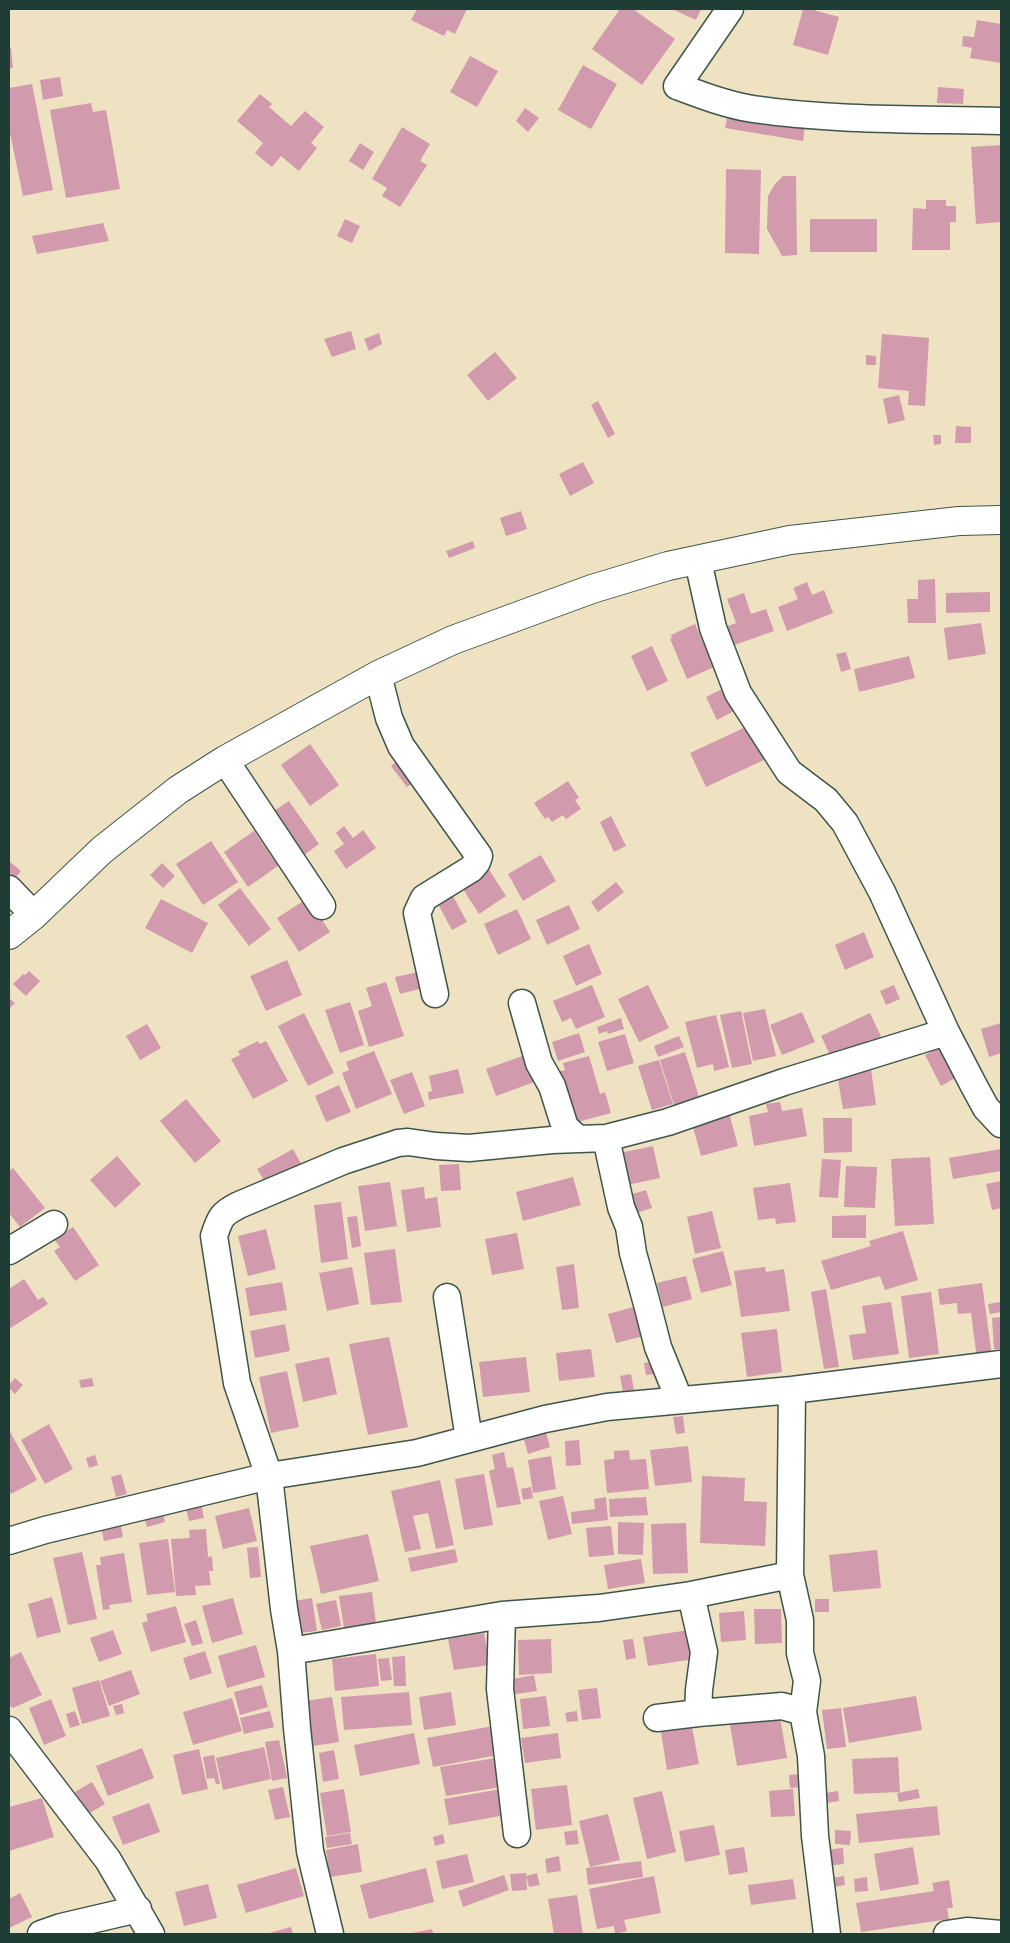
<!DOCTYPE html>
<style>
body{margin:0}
#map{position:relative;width:1010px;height:1943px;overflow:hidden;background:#efe2c2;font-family:Itim,sans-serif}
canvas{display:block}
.frame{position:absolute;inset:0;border:10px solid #1f3d34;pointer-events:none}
</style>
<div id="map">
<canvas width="1010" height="1943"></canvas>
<div class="frame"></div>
</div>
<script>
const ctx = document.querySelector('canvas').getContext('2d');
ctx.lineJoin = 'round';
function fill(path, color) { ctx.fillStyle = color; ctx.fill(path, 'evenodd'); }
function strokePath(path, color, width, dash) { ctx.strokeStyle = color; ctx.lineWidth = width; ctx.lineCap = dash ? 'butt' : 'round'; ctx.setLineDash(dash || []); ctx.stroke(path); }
const building = new Path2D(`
 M417 9H467L455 34 447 30 444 36 411 20Z
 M620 9H633L675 39 642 85 592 49Z
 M672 9H701L696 20Z
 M803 9H810L839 17 828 55 793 45Z
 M977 20 1001 24V63L970 58 972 48 962 46 963 36 974 37Z
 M9 48H11L13 68H9Z
 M470 56 498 71 477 107 450 92Z
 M583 65 617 84 591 129 558 110Z
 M60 77 63 96 43 100 40 80Z
 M32 84 53 190 23 196 9 128V88Z
 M938 87 964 89 963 104 937 103Z
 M260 94 272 104 269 107 291 126 305 111 324 127 311 143 317 148 299 171 281 156 272 167 255 153 263 143 237 121Z
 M91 103 93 112 106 110 120 189 66 198 50 110Z
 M525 108 539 118 528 132 516 121Z
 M728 112 805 125 803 141 725 128Z
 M402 127 430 144 420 161 427 165 400 207 382 196 387 188 372 179Z
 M360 143 374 152 363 170 349 161Z
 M1001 145V222L976 224 971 147Z
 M726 169 761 170 759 254 725 253Z
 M783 176H796L797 255 782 256 767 229 768 196 775 184Z
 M926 200H946V206H956V222H950V250H912L913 208 926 209Z
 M345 219 360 226 352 243 337 236Z
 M810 219H877V252H810Z
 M103 223 109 241 37 254 32 236Z
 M351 331 356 349 332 357 324 339Z
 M379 333 382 344 369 351 364 339Z
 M882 334 929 338 925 406 908 405 909 391 878 388Z
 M495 352 517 378 488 401 467 375Z
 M866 355 876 356V365H866Z
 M899 395 905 420 888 424 883 399Z
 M598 401 615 434 608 438 591 405Z
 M956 426 971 427V443H955Z
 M933 435H941V444L934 445Z
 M583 462 594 483 570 496 559 474Z
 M521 511 527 529 506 536 500 518Z
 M473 541 475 548 449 558 446 551Z
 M935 579 936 623H908L907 599H918V580Z
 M807 582 812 595 824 590 833 613 787 631 778 607 798 599 793 588Z
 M990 592V612L946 613V593Z
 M744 593 751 614 766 609 774 631 726 648 719 629 736 623 727 599Z
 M981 623 986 654 948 660 944 628Z
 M695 624 714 667 687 679 670 639 672 638 671 635Z
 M652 646 668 681 647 691 631 656Z
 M846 652 851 669 841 672 836 654Z
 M909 656 915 678 859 692 854 669Z
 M726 687 738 709 717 720 706 697Z
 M750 725 766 759 706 787 690 753Z
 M310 744 339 785 310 806 281 765Z
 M399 760 415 781 407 787 391 766Z
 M568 781 579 798 575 800 581 809 566 819 563 815 552 822 548 817 545 819 534 803Z
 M289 801 319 844 304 855 274 811Z
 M611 816 626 846 614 852 600 822Z
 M344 826 353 838 363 830 376 848 346 869 334 851 344 844 336 833Z
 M254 831 278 866 248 887 224 852Z
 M211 841 238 882 203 905 176 864Z
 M541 855 556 881 523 901 508 874Z
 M9 861 21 871 11 883 9 881Z
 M162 863 175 876 163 888 150 875Z
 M486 865 506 896 479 914 459 883Z
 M616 882 624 892 598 912 591 902Z
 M240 888 271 929 249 946 218 905Z
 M453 896 467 922 452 930 438 904Z
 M308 898 330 932 299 952 277 918Z
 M161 899 208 923 192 953 145 928Z
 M569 905 580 929 547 945 536 920Z
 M517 909 531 939 498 955 484 924Z
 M864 932 874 957 845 970 835 945Z
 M589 944 602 974 576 986 563 956Z
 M287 960 302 995 266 1011 250 976Z
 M29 971 40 981 26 996 13 984 23 974 25 975Z
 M419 972 423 988 400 994 395 977Z
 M386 982 404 1036 369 1047 358 1011 372 1006 366 988Z
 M592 985 605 1017 576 1029 571 1018 562 1022 553 1001Z
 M648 985 669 1028 639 1042 618 999Z
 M894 985 900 999 886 1005 880 991Z
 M9 998 15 1003 9 1009Z
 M350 1002 364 1045 340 1053 325 1010Z
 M765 1009 776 1056 753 1061 743 1013Z
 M741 1011 752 1064 732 1068 720 1015Z
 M802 1012 815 1042 782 1055 770 1025Z
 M304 1013 334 1073 308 1086 278 1026Z
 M870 1013 883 1041 834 1063 821 1036Z
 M716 1015 729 1067 714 1071 713 1064 697 1068 685 1022Z
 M621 1018 624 1029 608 1034 607 1031 599 1034 597 1027Z
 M1001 1023V1053L989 1057 981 1029Z
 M147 1024 161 1048 140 1060 126 1036Z
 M579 1033 585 1052 558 1061 552 1042Z
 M625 1034 634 1063 607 1071 598 1042Z
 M679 1036 684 1047 658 1057 654 1046Z
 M258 1041 260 1044 266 1041 288 1081 253 1099 231 1059 240 1055 238 1051Z
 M940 1047 957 1077 941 1086 925 1055Z
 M374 1051 392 1094 356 1109 342 1073 349 1070 346 1062Z
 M685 1052 699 1097 674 1105 660 1060Z
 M528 1054 537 1081 496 1096 486 1069Z
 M589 1056 600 1094 605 1092 611 1113 570 1124 552 1073 565 1070 563 1063Z
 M659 1060 673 1104 652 1110 638 1066Z
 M458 1069 464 1093 429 1100 428 1092 432 1091 429 1076Z
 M871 1069 876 1105 843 1109 837 1074Z
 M412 1072 425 1106 404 1114 390 1080Z
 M339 1085 351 1112 326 1122 315 1096Z
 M186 1099 221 1141 195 1163 160 1121Z
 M780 1102 782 1111 802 1108 807 1136 754 1146 749 1116 768 1112 766 1104Z
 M728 1109 738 1146 701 1156 691 1119Z
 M823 1118H852V1152L824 1153Z
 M653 1146 660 1178 622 1186 615 1154Z
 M293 1149 304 1169 269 1188 257 1169Z
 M1001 1149V1171L953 1179 949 1158Z
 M117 1156 141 1184 115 1208 90 1180Z
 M930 1157 934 1224 895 1226 891 1159Z
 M822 1159 841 1160 838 1198 819 1197Z
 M459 1164 461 1190 441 1191 439 1165Z
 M846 1166 877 1167 875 1208 844 1207Z
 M13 1168 45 1208 20 1227 9 1213V1171Z
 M573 1177 581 1205 523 1221 516 1192Z
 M1001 1181V1208L992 1210 986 1184Z
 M390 1182 397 1226 365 1231 358 1186Z
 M790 1183 796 1222 776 1224 775 1218 758 1220 753 1188Z
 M424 1187 425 1199 437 1197 441 1227 407 1232 401 1190Z
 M646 1190 652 1208 630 1215 625 1196Z
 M341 1202 348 1259 321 1263 314 1205Z
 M712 1211 721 1248 695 1254 687 1217Z
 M866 1215V1238H832V1216Z
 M357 1216 361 1246 352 1248 347 1217Z
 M73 1227 99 1265 75 1281 54 1251 60 1247 54 1239Z
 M266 1229 276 1269 248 1276 238 1236Z
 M903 1231 918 1280 885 1290 880 1276 831 1290 821 1261 871 1246 869 1241Z
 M517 1233 524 1269 492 1275 485 1239Z
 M395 1249 402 1302 371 1305 364 1253Z
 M723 1251 732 1285 701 1293 692 1259Z
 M574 1264 579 1308 562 1310 556 1267Z
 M352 1267 359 1304 327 1311 319 1273Z
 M765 1267 766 1272 784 1269 790 1311 741 1317 734 1271Z
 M686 1276 692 1299 663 1307 657 1283Z
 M24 1279 38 1300 43 1297 48 1304 9 1329V1289Z
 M282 1282 287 1310 250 1316 245 1288Z
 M982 1283 992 1357 977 1359 971 1313 958 1314 957 1303 940 1305 938 1289Z
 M826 1289 839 1367 824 1369 811 1292Z
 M931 1292 939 1354 909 1358 901 1296Z
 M891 1302 899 1354 853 1360 849 1335 866 1333 862 1306Z
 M1001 1302V1312L990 1314 988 1304Z
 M637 1306 644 1336 616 1343 608 1314Z
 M1001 1317V1349H994L992 1318Z
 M285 1324 290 1351 255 1358 250 1331Z
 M777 1329 782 1372 747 1377 741 1333Z
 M389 1337 408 1427 368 1435 349 1344Z
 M591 1349 595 1377 559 1381 556 1353Z
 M329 1357 337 1394 303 1402 295 1364Z
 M526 1357 530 1392 483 1397 479 1362Z
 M653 1362 654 1374 646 1375 644 1363Z
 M287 1371 299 1427 271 1433 259 1377Z
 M631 1374 634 1390 623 1392 620 1376Z
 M15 1378 23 1385 15 1394 9 1388V1385Z
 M92 1378 94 1386 81 1388 79 1380Z
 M683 1416 685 1433 676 1434 673 1417Z
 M49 1424 73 1469 45 1484 21 1440Z
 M9 1430 37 1480 11 1494 9 1490Z
 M546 1433 550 1447 528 1454 524 1440Z
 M579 1440 581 1465 566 1466 565 1441Z
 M688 1446 692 1482 655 1486 650 1450Z
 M629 1450 630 1460 646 1459 649 1489 607 1493 604 1460 614 1459V1451Z
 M504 1452 507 1468 513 1467 521 1504 497 1508 489 1471 495 1469 492 1455Z
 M95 1455 98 1465 89 1468 86 1458Z
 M551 1456 556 1489 533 1493 528 1460Z
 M121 1474 127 1494 116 1497 111 1477Z
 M484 1474 493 1525 464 1530 455 1479Z
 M702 1476 745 1478 744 1501 767 1502 765 1546 700 1543Z
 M440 1480 454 1545 436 1549 428 1513 413 1516 421 1549 405 1552 391 1491Z
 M531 1487 533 1498 523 1500 521 1489Z
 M563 1496 572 1534 548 1540 539 1501Z
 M606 1497 608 1520 572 1524 571 1512 595 1509 594 1499Z
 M646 1497 648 1515 610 1517 609 1499Z
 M201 1502 204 1518 189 1521 185 1505Z
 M162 1508 165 1522 147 1527 143 1514Z
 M249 1508 257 1541 223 1549 215 1516Z
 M120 1520 123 1537 104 1541 100 1524Z
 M618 1522 644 1523 643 1555 618 1554Z
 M686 1523 688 1573 653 1574 651 1524Z
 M611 1526 614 1555 589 1557 586 1528Z
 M206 1529 208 1557 212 1556 213 1571H209L211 1585 195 1586 196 1595 176 1596 171 1539 190 1538 189 1530Z
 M368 1534 379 1581 321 1594 310 1546Z
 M168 1539 175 1592 147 1595 139 1543Z
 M258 1547 261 1577 250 1578 247 1548Z
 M455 1549 458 1562 411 1572 408 1558Z
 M877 1550 881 1588 833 1592 829 1555Z
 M82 1552 97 1619 68 1625 53 1558Z
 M124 1553 132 1602 109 1605 110 1609 103 1610 96 1565H101L100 1557Z
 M641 1559 645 1583 608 1589 604 1565Z
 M372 1592 376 1624 344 1628 339 1596Z
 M52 1597 61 1632 37 1638 28 1604Z
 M233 1598 243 1634 212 1643 202 1606Z
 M312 1598 317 1631 299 1633 294 1601Z
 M815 1599H829V1612H815Z
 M336 1600 341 1626 322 1630 316 1604Z
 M176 1606 186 1642 151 1652 142 1623 148 1621 146 1614Z
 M754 1609H781L782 1643 755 1644Z
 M744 1611 746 1640 721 1642 719 1613Z
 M196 1620 203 1643 192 1646 184 1624Z
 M113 1630 122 1654 99 1662 90 1638Z
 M689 1630 694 1659 648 1666 643 1637Z
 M484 1633 490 1665 454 1670 448 1639Z
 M551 1639 552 1673 519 1675 518 1640Z
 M633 1639 636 1658 626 1660 623 1640Z
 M256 1645 265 1677 227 1688 218 1656Z
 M205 1651 212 1673 190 1680 183 1658Z
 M21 1652 42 1695 13 1708 9 1705V1658Z
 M376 1654 379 1686 335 1691 332 1659Z
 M405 1656 406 1686H394L392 1657Z
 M389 1658 392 1680 381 1681 378 1659Z
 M131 1670 140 1694 109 1706 100 1681Z
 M534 1675 537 1691 510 1695 507 1680Z
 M99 1680 110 1716 82 1724 72 1688Z
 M262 1685 268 1707 240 1715 234 1692Z
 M597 1688 601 1718 582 1720 578 1690Z
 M409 1692 412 1725 344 1730 341 1697Z
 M451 1692 456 1725 424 1730 419 1697Z
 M546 1696 550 1726 523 1729 520 1699Z
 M916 1696 922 1730 849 1743 843 1708Z
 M332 1697 339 1742 313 1746 306 1701Z
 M232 1698 242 1731 193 1745 183 1712Z
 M51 1699 66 1736 44 1745 29 1708Z
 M122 1704 124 1713 116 1715 113 1706Z
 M841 1708 846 1747 827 1749 822 1710Z
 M75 1711 80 1725 70 1728 66 1714Z
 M270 1711 274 1727 244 1734 240 1718Z
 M577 1711 578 1721 567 1722 565 1713Z
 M780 1717 787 1758 737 1766 730 1725Z
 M493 1726 498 1755 433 1767 427 1738Z
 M692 1727 699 1764 667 1770 661 1732Z
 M414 1733 420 1764 360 1776 354 1745Z
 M558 1733 561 1758 525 1763 521 1738Z
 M279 1740 287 1778 272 1781 265 1742Z
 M264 1747 271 1779 223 1790 216 1758Z
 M142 1748 154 1778 108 1796 96 1766Z
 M199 1749 208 1789 182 1795 173 1755Z
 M334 1750 339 1779 323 1782 319 1753Z
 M214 1755 220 1784H216L214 1778 207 1779 203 1757Z
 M898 1757 900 1792 854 1794 852 1759Z
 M496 1758 501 1787 446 1796 440 1767Z
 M801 1774 803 1787 790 1788 789 1775Z
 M92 1782 105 1804 88 1814 75 1792Z
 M567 1785 572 1825 536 1830 531 1789Z
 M283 1787 290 1817 275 1820 268 1790Z
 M344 1789 351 1832 327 1836 320 1793Z
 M501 1789 506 1815 449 1825 444 1799Z
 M793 1789 795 1816 771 1817 769 1791Z
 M918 1789 920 1798 899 1802 897 1793Z
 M662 1791 676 1852 647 1859 633 1798Z
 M838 1791 839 1801 826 1803 825 1793Z
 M42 1798 54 1837 9 1851V1807Z
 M149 1803 160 1832 123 1845 112 1817Z
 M937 1806 940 1835 859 1843 856 1814Z
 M608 1814 620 1860 590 1867 579 1821Z
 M714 1825 720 1855 685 1862 679 1831Z
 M577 1830 579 1844 566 1845 564 1832Z
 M835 1830 851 1831 850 1845 835 1844Z
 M350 1833 352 1844 327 1848 325 1837Z
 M443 1834 445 1843 435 1846 433 1837Z
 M358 1844 362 1872 330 1877 326 1850Z
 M744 1847 748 1872 729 1875 725 1850Z
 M913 1847 919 1884 880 1891 874 1854Z
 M843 1848 844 1864 825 1866 824 1850Z
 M467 1854 474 1882 442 1889 436 1861Z
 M559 1856 561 1871 547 1873 545 1859Z
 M641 1861 643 1877 588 1885 586 1868Z
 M296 1868 304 1896 246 1913 237 1885Z
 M426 1868 434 1902 369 1919 360 1885Z
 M526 1873 527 1890 512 1891 510 1874Z
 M537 1873 540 1885 529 1887 526 1876Z
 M504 1875 509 1890 463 1907 458 1891Z
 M654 1876 661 1913 624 1920 627 1931 615 1934 614 1926 597 1929 589 1889Z
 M844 1876 845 1885 828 1888 826 1879Z
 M867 1877 868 1891 855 1892 854 1879Z
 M793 1879 796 1899 751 1905 748 1885Z
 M949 1880 953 1908H947L949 1919 861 1932 856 1903 934 1891 932 1883Z
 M208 1884 217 1918 184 1926 175 1892Z
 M20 1893 32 1917 9 1928V1899Z
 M577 1895 583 1934H554L548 1899Z
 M291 1927 293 1934H266Z
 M432 1929 433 1934H412V1933Z`);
const minor = new Path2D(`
 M730 9 677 86C701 95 727 105 753 109 835 121 919 119 1001 121
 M698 561 713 628 738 693 789 772 826 800 845 823 882 892 946 1032 974 1086 986 1108 1001 1124
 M378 675 389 718 401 746 479 856 477 862 471 869 424 898 417 913 435 994
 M225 760 322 906
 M9 889 34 915
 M522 1003 539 1063 552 1086 565 1127 578 1139
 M606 1138 621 1207 629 1227 633 1253 647 1304 658 1347 679 1399
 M9 1251 54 1224
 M447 1297 469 1439
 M792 1390 790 1575 800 1620V1653L807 1681 803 1712 811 1756 815 1836 827 1934
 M9 1541 45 1530 269 1476 417 1453 545 1419 607 1407 792 1390 1001 1364
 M691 1595 704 1652 699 1690 698 1713 782 1706 803 1712
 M502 1615 500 1689 517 1834
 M291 1651 502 1615 599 1608 691 1595 790 1575
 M657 1718 698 1713
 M9 1730 108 1860 151 1934
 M41 1934 61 1927 138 1909
 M330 1934 310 1851 297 1728 291 1651 284 1609 269 1476 237 1383 214 1236C220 1218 221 1214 239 1205L343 1161 398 1143 408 1142 436 1146 469 1148 552 1140 606 1138 668 1122 784 1082 946 1032
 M947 1934 967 1931 1001 1934`);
const major = new Path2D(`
 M9 935 34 915 102 850 178 790 225 760 378 675 453 640 592 589 668 566 790 540 959 521 1001 520`);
fill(building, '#d29aad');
strokePath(minor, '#3e5649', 29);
strokePath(major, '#3e5649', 30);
strokePath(minor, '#fff', 26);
strokePath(major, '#fff', 28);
</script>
